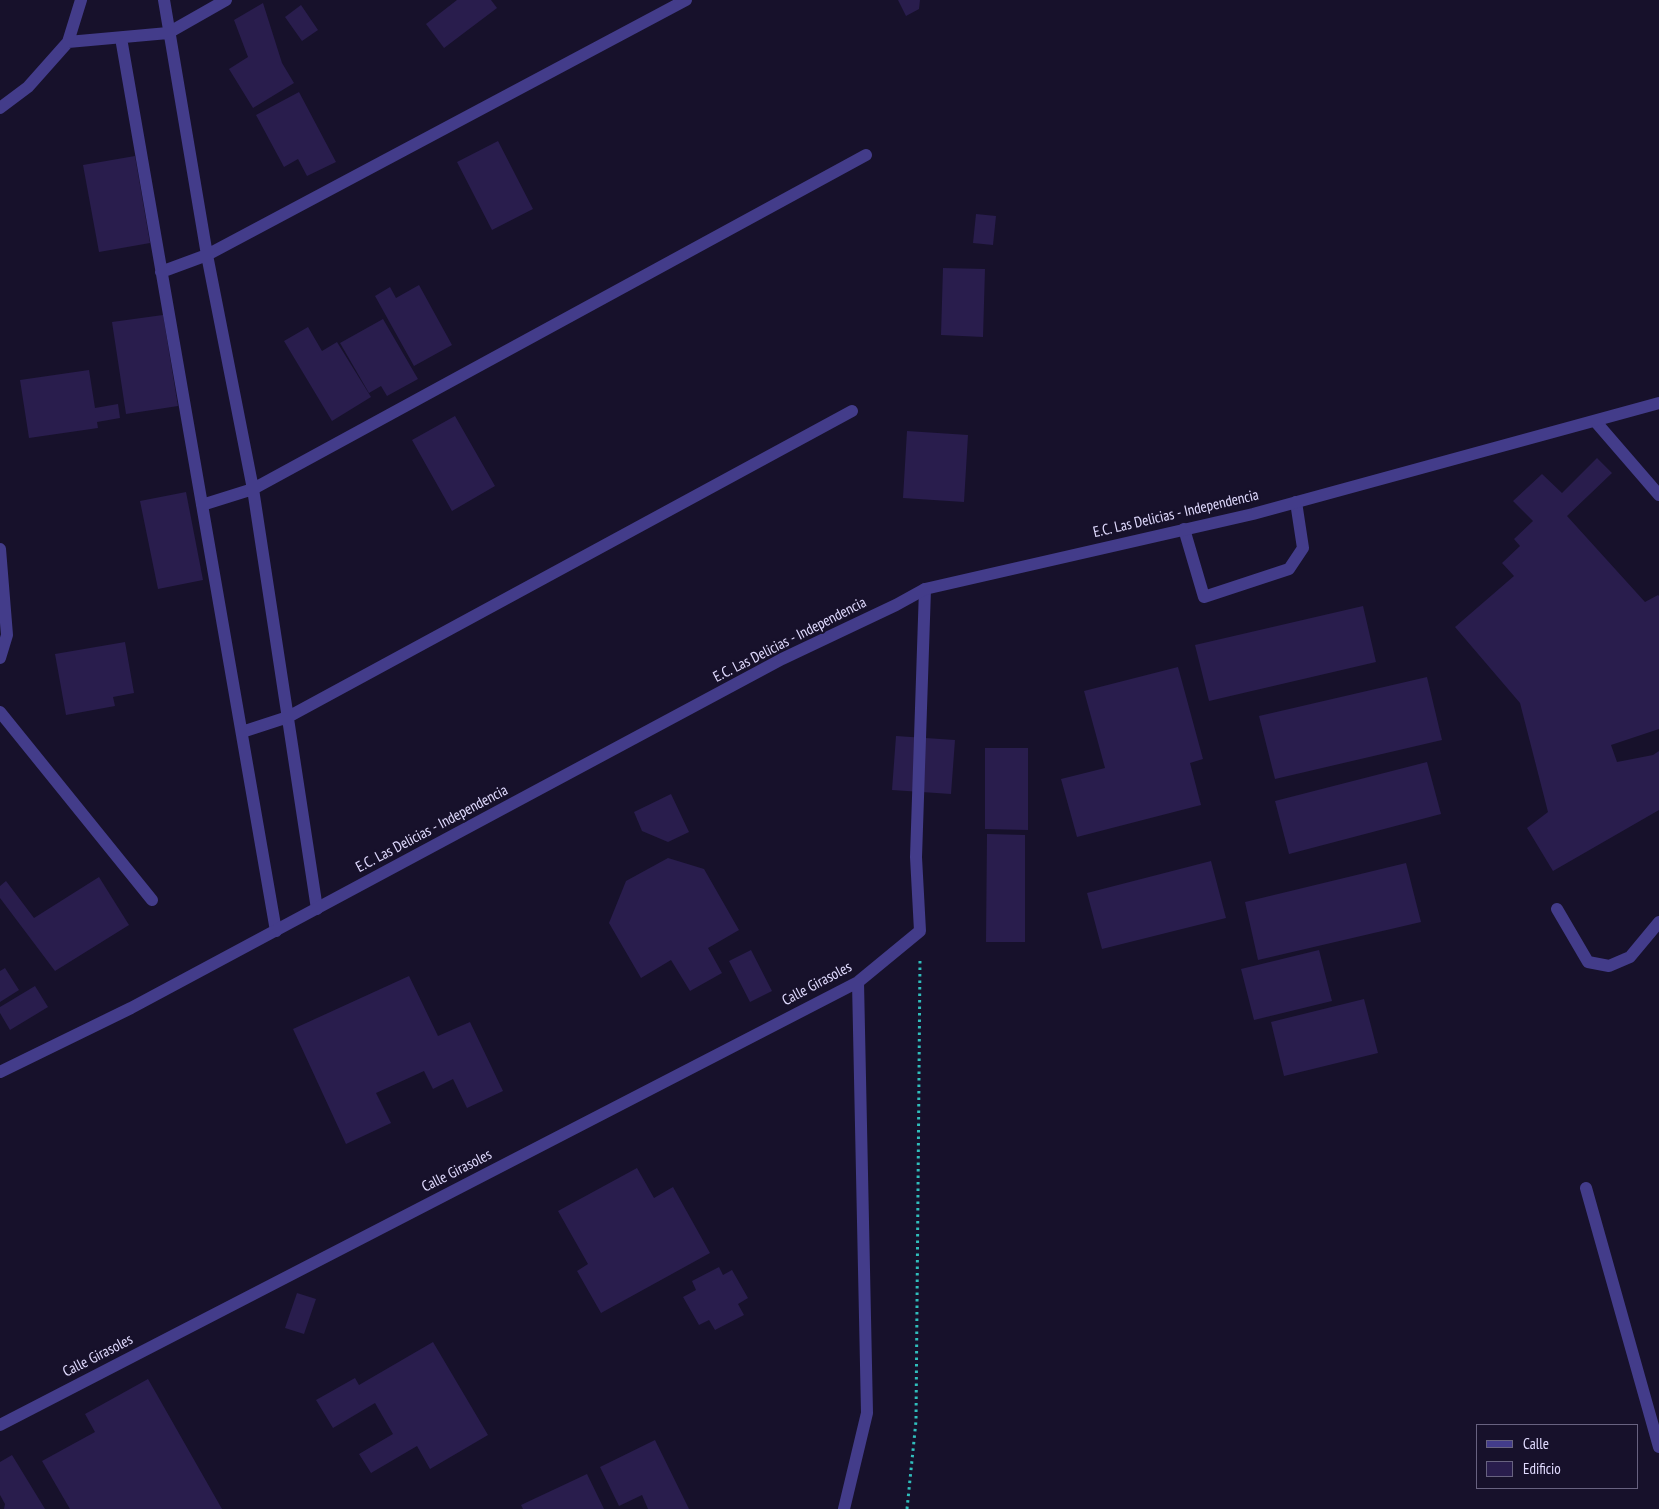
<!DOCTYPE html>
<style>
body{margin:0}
#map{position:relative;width:1659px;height:1509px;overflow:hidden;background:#17112b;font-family:"PT Sans Narrow",sans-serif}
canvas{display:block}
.legend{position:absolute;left:1476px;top:1424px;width:162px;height:65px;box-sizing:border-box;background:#17112b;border:1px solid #686280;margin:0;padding:6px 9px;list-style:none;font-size:15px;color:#e1dbff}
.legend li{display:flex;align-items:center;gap:10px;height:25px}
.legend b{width:25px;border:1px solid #686280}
</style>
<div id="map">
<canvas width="1659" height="1509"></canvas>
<ul class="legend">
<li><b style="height:6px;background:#433c8a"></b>Calle</li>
<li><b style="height:14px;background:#291d4d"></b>Edificio</li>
</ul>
</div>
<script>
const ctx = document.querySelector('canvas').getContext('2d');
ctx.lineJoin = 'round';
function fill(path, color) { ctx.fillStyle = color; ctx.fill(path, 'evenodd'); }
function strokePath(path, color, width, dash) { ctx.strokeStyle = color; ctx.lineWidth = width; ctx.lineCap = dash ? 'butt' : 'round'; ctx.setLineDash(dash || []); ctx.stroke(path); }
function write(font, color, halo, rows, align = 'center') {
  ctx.font = font + ' "PT Sans Narrow",sans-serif'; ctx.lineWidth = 4.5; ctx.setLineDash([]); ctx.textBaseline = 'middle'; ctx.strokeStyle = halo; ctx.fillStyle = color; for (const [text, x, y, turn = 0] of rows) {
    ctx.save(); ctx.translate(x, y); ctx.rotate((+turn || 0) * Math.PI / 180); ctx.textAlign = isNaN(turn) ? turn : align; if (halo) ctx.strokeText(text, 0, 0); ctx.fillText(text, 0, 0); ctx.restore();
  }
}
const building = new Path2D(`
 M457 0H491L497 8 444 48 426 24Z
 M898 0H920L919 9 906 16Z
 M263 3 282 63 294 83 253 108 229 69 248 57 234 20Z
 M301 5 318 30 302 41 285 17Z
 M299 92 336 162 307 176 298 159 284 167 256 115Z
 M498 141 533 209 492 230 457 162Z
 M135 156 150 243 99 252 83 165Z
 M976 214 996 216 993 245 973 243Z
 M943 268 985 269 983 337 941 335Z
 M419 285 452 345 414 366 375 296 390 287 396 298Z
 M163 315 178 406 126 414 112 322Z
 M383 319 418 379 387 396 381 386 369 393 340 343Z
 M308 327 322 351 337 342 371 397 332 421 284 341Z
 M89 370 95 408 118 404 120 418 97 422 98 428 29 438 20 380Z
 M455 416 495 486 452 511 412 440Z
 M907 431 968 435 964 502 903 498Z
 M1597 458 1612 473 1567 516 1645 602 1658 595 1659 596V729L1611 745 1617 762 1653 755 1659 751V810L1553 871 1527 828 1548 812 1520 703 1455 627 1514 576 1502 563 1520 546 1514 539 1533 521 1513 501 1542 474 1562 493Z
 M186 492 203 580 158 589 140 501Z
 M1363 606 1376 662 1209 701 1195 645Z
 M125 642 134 693 113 697 115 706 66 715 55 654Z
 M1178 667 1203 759 1190 763 1201 805 1077 837 1061 779 1105 768 1084 691Z
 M1427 677 1442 740 1275 779 1259 716Z
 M896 736 955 740 951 794 892 790Z
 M985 748H1028V830L985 829Z
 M1427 762 1441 814 1289 854 1275 801Z
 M671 794 689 832 668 842 642 831 634 812Z
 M987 834 1025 835V942H986Z
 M668 858 704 869 739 930 708 948 722 973 690 991 671 960 641 978 609 923 626 881Z
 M1211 861 1226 918 1102 949 1087 893Z
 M1406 863 1421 922 1258 960 1245 902Z
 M99 877 129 925 55 971 0 898V886L6 881 34 918Z
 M751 950 772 991 750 1002 729 961Z
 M1319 950 1332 1001 1254 1020 1241 969Z
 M5 968 19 990 0 1002V971Z
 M409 976 438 1036 470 1022 503 1091 467 1108 453 1079 433 1089 424 1071 376 1093 391 1123 346 1144 293 1029Z
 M35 986 48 1007 10 1030 0 1013V1007Z
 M1364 999 1378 1053 1284 1076 1271 1022Z
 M637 1168 654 1198 673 1187 710 1253 601 1313 577 1271 588 1264 558 1211Z
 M719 1267 723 1275 732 1270 748 1298 738 1304 744 1315 715 1330 709 1320 699 1325 683 1297 696 1290 692 1281Z
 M297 1293 316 1299 304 1334 285 1328Z
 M433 1342 488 1435 430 1469 417 1446 371 1473 359 1454 393 1434 375 1403 333 1428 316 1400 355 1378 359 1385Z
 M148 1379 222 1509H70L42 1461 95 1432 85 1414Z
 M655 1440 689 1509H648L642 1495 619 1506 600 1467Z
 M12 1455 45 1509H4L5 1504 0 1495V1462Z
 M587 1474 604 1509H523L521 1505Z`);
const path = new Path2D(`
 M907 1509 916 1421 920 959`);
const service = new Path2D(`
 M1595 421 1659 495
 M1184 529 1204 597 1289 569 1303 548 1296 502
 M1557 909 1588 962 1609 966 1630 957 1659 922
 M1586 1188 1659 1447`);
const minor = new Path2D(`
 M164 0 207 255 253 489 317 909
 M121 38 276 931
 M68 42 168 33 226 0
 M0 108 28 87 68 42 81 0
 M161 272 207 255 686 0
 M202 505 253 489 866 155
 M0 549 7 635 0 658
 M0 712 152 900
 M242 732 288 717 852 411
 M0 1425 858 982 920 931 916 857 925 589
 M844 1509 867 1413 858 982`);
const tertiary = new Path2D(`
 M0 1072 131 1008 782 659 896 605 925 589 1253 514 1659 403`);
const streetNames = [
 ["E.C. Las Delicias - Independencia",1176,514,-13],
 ["E.C. Las Delicias - Independencia",790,640,-27],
 ["E.C. Las Delicias - Independencia",432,829,-28],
 ["Calle Girasoles",817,984,-28],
 ["Calle Girasoles",457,1171,-27],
 ["Calle Girasoles",98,1356,-27]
];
fill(building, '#291d4d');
strokePath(path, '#30bebc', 3, [2.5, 4]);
strokePath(service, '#433c8a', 12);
strokePath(minor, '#433c8a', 12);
strokePath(tertiary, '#433c8a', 12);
write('15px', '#e1dbff', '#17112b', streetNames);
</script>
